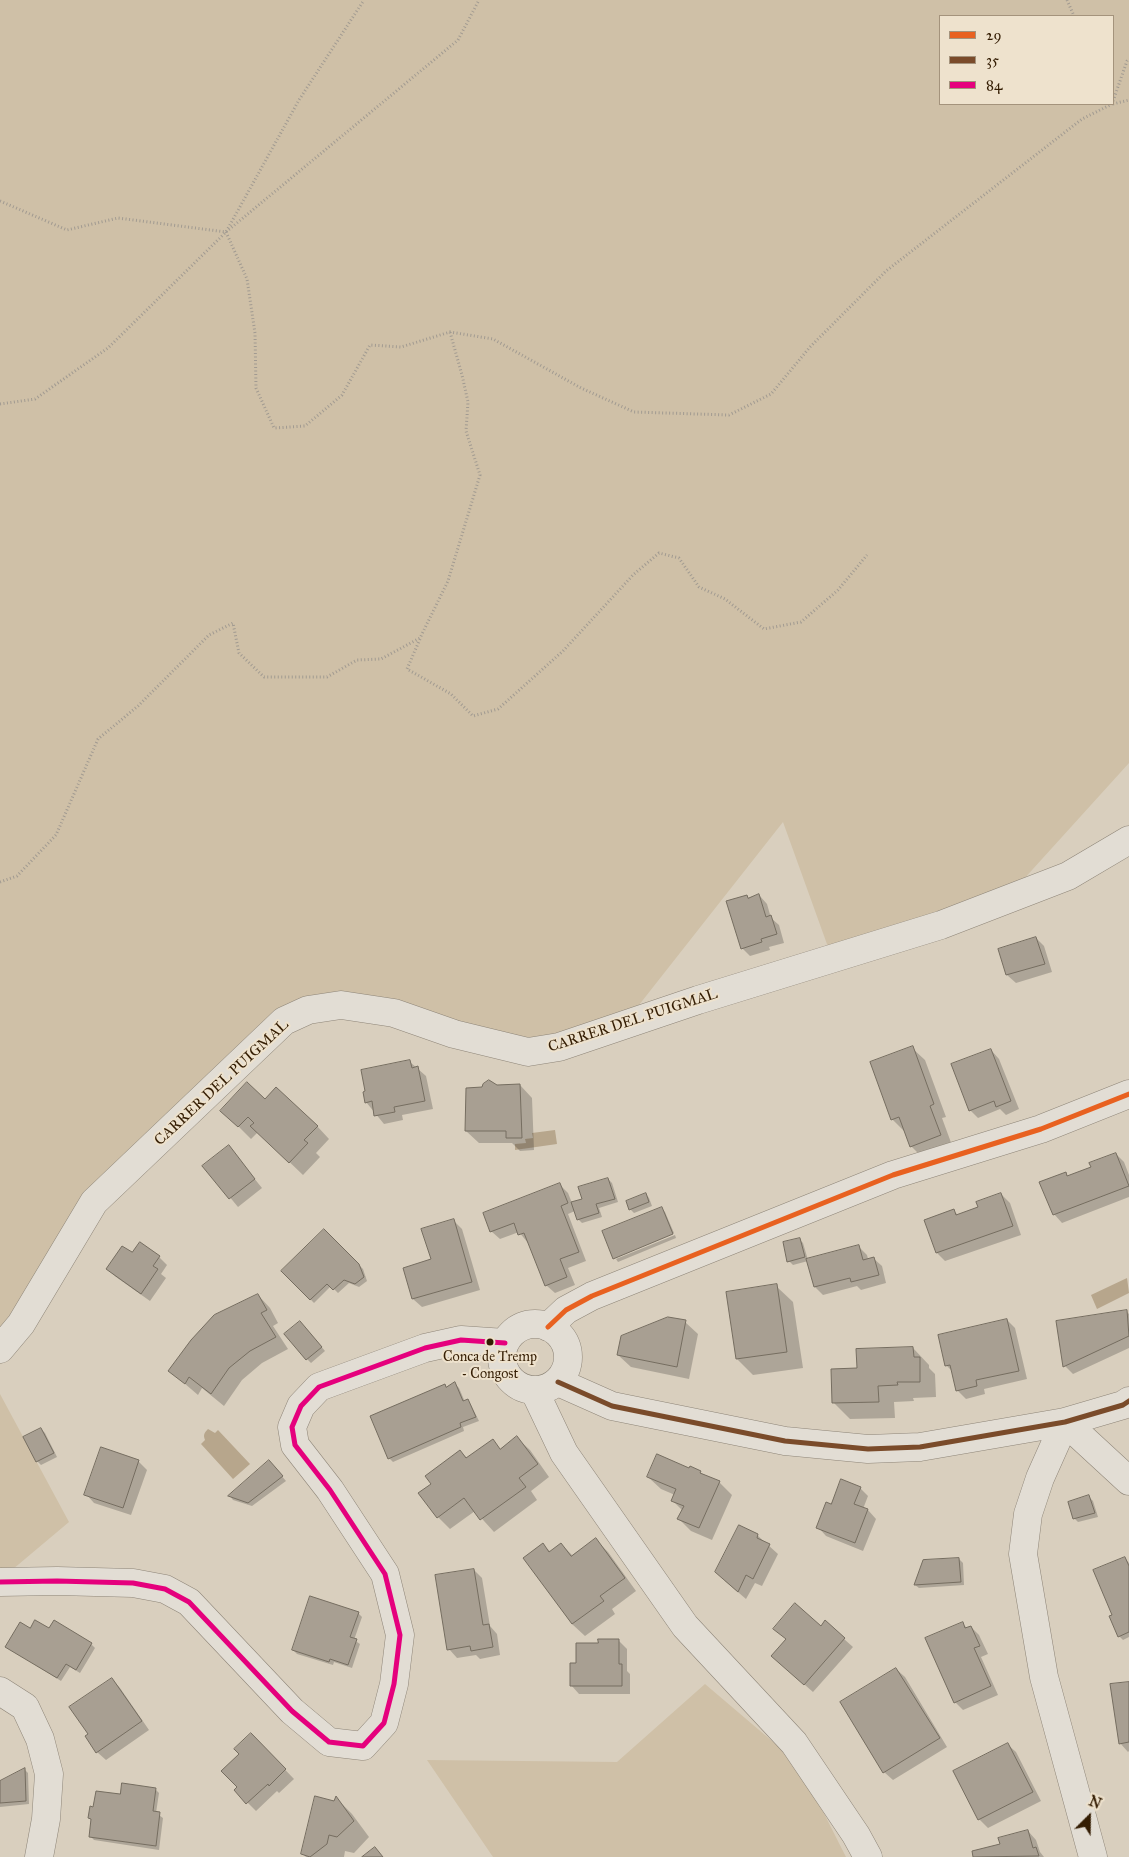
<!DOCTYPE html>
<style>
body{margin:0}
#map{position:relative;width:1129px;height:1857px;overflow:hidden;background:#d9cfbe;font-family:"IM FELL Great Primer",serif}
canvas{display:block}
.legend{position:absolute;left:939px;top:15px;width:175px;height:90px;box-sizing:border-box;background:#eee2cd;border:1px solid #a4937c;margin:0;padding:6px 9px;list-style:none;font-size:15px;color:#341d03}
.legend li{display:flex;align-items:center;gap:10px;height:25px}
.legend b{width:25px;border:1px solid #a4937c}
.north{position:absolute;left:1064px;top:1792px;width:50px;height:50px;-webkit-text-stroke:4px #eee2cd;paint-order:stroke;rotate:23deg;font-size:14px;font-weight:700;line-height:20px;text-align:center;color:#341d03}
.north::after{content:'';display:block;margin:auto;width:18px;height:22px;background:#341d03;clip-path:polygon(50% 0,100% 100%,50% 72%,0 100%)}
</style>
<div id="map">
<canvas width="1129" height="1857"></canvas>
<ul class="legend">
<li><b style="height:6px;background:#e86120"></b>29</li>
<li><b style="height:6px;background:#7a4b2a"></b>35</li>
<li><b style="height:6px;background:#e5007d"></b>84</li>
</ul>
<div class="north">N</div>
</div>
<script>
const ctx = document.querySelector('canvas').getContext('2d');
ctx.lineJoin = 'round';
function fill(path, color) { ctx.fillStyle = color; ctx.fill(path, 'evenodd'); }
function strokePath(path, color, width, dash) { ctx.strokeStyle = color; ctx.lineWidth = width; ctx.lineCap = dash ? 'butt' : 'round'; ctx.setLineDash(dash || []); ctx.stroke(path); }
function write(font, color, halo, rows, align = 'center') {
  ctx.font = font + ' "IM FELL Great Primer",serif'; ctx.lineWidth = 4; ctx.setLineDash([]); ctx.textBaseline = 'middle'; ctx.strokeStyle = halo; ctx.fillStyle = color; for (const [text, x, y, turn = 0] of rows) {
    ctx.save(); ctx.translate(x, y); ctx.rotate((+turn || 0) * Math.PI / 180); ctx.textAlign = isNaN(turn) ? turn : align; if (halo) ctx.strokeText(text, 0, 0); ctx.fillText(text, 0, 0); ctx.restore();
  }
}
const green = new Path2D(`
 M0 0H1129V763L1023 880 832 958 783 822 639 1005 542 1046 351 1004 280 1021 151 1137 0 1348ZM940 16H1113V104H940Z
 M0 1394 69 1522 0 1580Z
 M705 1684 799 1764 846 1857H493L427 1760 617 1762Z`);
const water = new Path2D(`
 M555 1130 557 1144 515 1150V1144L526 1143 525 1139 533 1138 532 1133Z
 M1127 1278 1129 1293 1097 1309 1091 1295Z
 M208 1429 215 1433 218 1430 250 1464 233 1479 201 1444 205 1440C203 1435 204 1433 208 1429Z`);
const shadow = new Path2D(`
 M759 895 767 904 771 918 779 925 784 943 769 947 770 950 750 956 742 948 747 896 749 899Z
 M1036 938 1044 946 1052 972 1016 983 1007 975 999 950Z
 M912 1048 925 1060 946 1117 942 1118 953 1148 924 1159 911 1146 905 1132 892 1119Z
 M991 1050 999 1059 1019 1109 1006 1115 1000 1109 978 1118 970 1110Z
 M410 1062 426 1076 433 1109 402 1115 403 1120 384 1124 366 1102Z
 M520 1085 532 1098 534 1150 520 1151 512 1143H479L466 1131 497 1086Z
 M265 1100 317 1126 329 1139 316 1153 320 1157 303 1175 258 1132 251 1139 235 1123Z
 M229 1147 262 1188 238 1207 204 1166Z
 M1116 1154 1124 1162 1129 1175V1197L1062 1223 1054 1214 1065 1173 1069 1177 1092 1168Z
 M608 1179 612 1183 618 1202 599 1208 602 1217 582 1223 578 1219 575 1211 568 1214 586 1261 568 1268 575 1285 555 1293 546 1285 529 1242 528 1243 519 1232 500 1239 491 1231 560 1185 568 1193 572 1203 584 1200Z
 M646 1194 649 1198 652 1206 634 1213 630 1209Z
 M1001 1194 1010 1203 1021 1235 945 1261 937 1253 954 1211 958 1215 979 1208Z
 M661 1208 665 1212 674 1233 614 1258 604 1232Z
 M453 1220 462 1229 480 1290 422 1307 413 1299 405 1268 432 1260Z
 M324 1231 363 1269 367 1281 359 1287 349 1283 338 1293 331 1286 314 1303 283 1271Z
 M675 1235 676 1238 618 1262 616 1259Z
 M799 1239 803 1243 808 1260 858 1246 867 1255 868 1259 873 1258 882 1266 886 1283 861 1290 857 1286 823 1295 815 1287 808 1261 793 1265 789 1261Z
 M132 1254 159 1257 167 1265 161 1274 166 1278 150 1301 116 1277 107 1269Z
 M776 1286 793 1302 803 1368 753 1375 737 1359Z
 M258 1295 270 1308 278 1323 273 1326 288 1349 262 1363 242 1380 224 1406 202 1388 198 1395 170 1371Z
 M1126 1311 1129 1314V1348L1073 1374 1065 1366Z
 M1007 1320 1015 1328 1027 1379 984 1389 985 1394 966 1399 958 1391 953 1372 946 1365Z
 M685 1322 698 1334 689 1379 631 1367 618 1355Z
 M304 1326 325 1351 311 1363 307 1359Z
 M913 1348 929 1365V1368L935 1374 936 1397 913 1398 914 1401 894 1402 895 1418 850 1419 834 1403 858 1369Z
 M455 1384 459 1388 465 1402 467 1401 471 1405 479 1421 463 1427 464 1431 393 1462 389 1458 444 1385 447 1388Z
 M41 1429 45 1433 57 1457 41 1465 37 1461Z
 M517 1438 530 1450 549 1477 531 1491 537 1500 494 1532 475 1511 450 1529 438 1517 433 1484 460 1451 468 1459 492 1441 501 1450Z
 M101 1449 139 1462 147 1470 131 1515 94 1503 86 1494Z
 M273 1466 286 1481 252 1506 233 1500 230 1496Z
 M691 1468 719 1482 732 1495 712 1540 691 1531 679 1519 683 1511 673 1501 675 1495 661 1489 648 1477 690 1470Z
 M860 1488 868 1496 863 1509 868 1510 876 1519 863 1551 826 1536 818 1527 832 1505Z
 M1089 1497 1093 1501 1098 1517 1078 1522 1074 1518Z
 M757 1535 778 1554 762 1586 755 1583 746 1599 725 1581Z
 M596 1540 608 1552 636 1591 612 1609 615 1614 585 1636 572 1624 525 1558 543 1545 551 1552 561 1544 573 1556Z
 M1125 1558 1129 1563V1637L1123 1640 1119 1636 1114 1615Z
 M959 1559 963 1563 964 1585 919 1588 915 1585Z
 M474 1570 482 1578 490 1626 497 1634 500 1655 480 1659 476 1655 457 1658 449 1649Z
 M358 1613 362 1617 354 1640 360 1644 352 1668 334 1662 333 1665 297 1654 293 1650Z
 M825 1622 853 1647 813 1692 781 1664 787 1640 775 1628 821 1627Z
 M962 1623 967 1628 971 1627 979 1635 988 1654 981 1657 998 1695 963 1710 955 1702Z
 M31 1630H49L91 1644 95 1648 80 1673 70 1667 61 1681 7 1647Z
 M619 1641 627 1649V1671L630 1674V1694H579L571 1685 577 1665 599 1645Z
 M896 1669 905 1677 947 1747 893 1780 884 1772Z
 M112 1679 120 1688 149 1730 106 1760 97 1752 86 1736 90 1734Z
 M1129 1683V1751L1128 1752 1120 1743Z
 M251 1734 294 1779 279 1793 277 1791 256 1811 235 1790 238 1787 241 1754Z
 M1007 1744 1016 1752 1041 1801 988 1828 979 1819 955 1771Z
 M24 1769 28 1773 29 1804 0 1807V1782Z
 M155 1789 159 1793 156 1813 163 1818 159 1850 94 1840 90 1836 92 1821 90 1818 121 1795Z
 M336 1798 352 1814 369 1837 354 1853 345 1851 344 1857H306L303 1854Z
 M1028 1831 1036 1840 1040 1852 1044 1857H975L973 1852 1001 1845Z`);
const building = new Path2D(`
 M759 894 766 917 771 915 777 934 761 939 762 942 741 949 726 901 747 895 748 898Z
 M1036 937 1045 964 1006 975 998 949Z
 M913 1046 934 1104 930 1106 941 1135 910 1147 899 1117 891 1120 870 1062Z
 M991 1049 1011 1101 996 1107 994 1101 969 1111 951 1064Z
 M410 1060 412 1068 418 1066 425 1101 394 1107 395 1112 374 1116 372 1101 365 1103 363 1092 365 1091 361 1070Z
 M489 1080 497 1085 520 1084 522 1138H506V1131H465L466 1088 482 1087 483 1084Z
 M247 1082 265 1099 276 1087 318 1126 304 1140 308 1143 289 1163 250 1126 254 1123 248 1117 238 1127 220 1111Z
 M229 1145 255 1179 229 1199 202 1166Z
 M1116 1153 1129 1186 1053 1215 1039 1182 1066 1172 1067 1176 1091 1167 1089 1163Z
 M608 1178 615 1199 596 1204 599 1213 577 1220 571 1202 582 1199 578 1187Z
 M560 1183 568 1203 561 1206 579 1252 560 1259 567 1277 545 1286 524 1233 518 1235 514 1223 490 1232 483 1213Z
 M646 1193 649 1202 629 1210 626 1201Z
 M1001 1193 1013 1226 936 1253 924 1220 954 1209 956 1215 978 1207 976 1202Z
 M662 1207 673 1234 613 1259 602 1231Z
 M454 1219 472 1282 412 1299 403 1268 431 1259 421 1229Z
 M324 1229 359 1264 364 1277 355 1284 344 1280 333 1290 327 1284 310 1300 281 1271Z
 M800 1238 805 1257 787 1262 783 1242Z
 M140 1242 160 1256 153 1266 158 1269 141 1294 106 1269 122 1246 132 1252Z
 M859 1245 863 1260 874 1257 879 1275 851 1282 850 1278 814 1287 806 1259Z
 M777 1284 787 1352 736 1359 726 1292Z
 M258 1294 267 1310 261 1313 276 1337 250 1351 229 1368 211 1394 189 1377 185 1384 168 1371 191 1340 214 1315Z
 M1127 1310 1129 1336 1063 1367 1056 1321Z
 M668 1317 686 1320 677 1367 617 1355 621 1336Z
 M1007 1319 1019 1371 976 1380 977 1386 956 1391 950 1365 945 1366 938 1335Z
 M300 1321 322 1347 306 1360 284 1334Z
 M913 1347 914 1357H920V1382H897L898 1385 878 1386 879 1402 832 1403 831 1369 857 1368 856 1349Z
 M455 1382 463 1401 468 1399 476 1417 460 1423 461 1427 388 1459 370 1416 445 1384 446 1387Z
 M41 1428 54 1453 36 1462 23 1437Z
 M517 1436 538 1464 519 1478 526 1487 480 1520 464 1498 437 1518 418 1493 431 1484 425 1476 460 1450 466 1458 493 1439 500 1449Z
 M101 1447 139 1460 123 1508 84 1495Z
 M657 1454 689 1468 690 1466 701 1471 700 1473 720 1481 699 1528 677 1519 684 1506 671 1501 676 1489 647 1477Z
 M269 1460 283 1476 248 1503 228 1496Z
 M841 1479 861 1487 854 1504 868 1509 855 1543 816 1528 826 1502 831 1504Z
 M1089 1495 1095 1513 1073 1519 1068 1502Z
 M739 1525 758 1534 757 1538 770 1544 753 1579 746 1575 738 1592 715 1572Z
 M596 1538 625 1578 600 1596 604 1601 572 1624 523 1558 543 1543 549 1552 561 1543 571 1556Z
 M1125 1557 1129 1566V1632L1118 1637 1109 1616 1112 1615 1093 1570Z
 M959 1558 961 1582 914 1585 923 1560Z
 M474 1569 483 1625 489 1624 493 1647 471 1651 470 1646 447 1650 435 1575Z
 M310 1596 359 1612 350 1637 357 1639 348 1665 330 1659 329 1662 292 1650Z
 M795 1603 821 1626 825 1620 845 1638 804 1685 771 1656 786 1639 773 1629Z
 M35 1620 49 1628 54 1620 92 1643 76 1670 66 1664 57 1678 5 1647 20 1622 30 1628Z
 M963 1622 965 1628 971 1626 980 1646 974 1648 991 1686 954 1703 925 1638Z
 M598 1639H619V1664H622V1686H570V1663H576V1643H598Z
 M896 1668 940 1738 883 1773 840 1702Z
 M112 1678 142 1721 96 1753 85 1736 88 1734 69 1707Z
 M1129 1682V1742L1119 1744 1110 1684Z
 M251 1733 286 1769 269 1786 268 1784 246 1804 234 1790 237 1787 221 1771 239 1754 234 1749Z
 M1008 1743 1033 1792 978 1820 953 1771Z
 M25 1768 26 1801 0 1803V1781Z
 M122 1783 156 1788 153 1811 160 1812 156 1846 89 1837 91 1819 88 1818 90 1806 93 1807 96 1791 120 1794Z
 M315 1796 334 1801 336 1796 354 1821 337 1837 329 1835 327 1844 310 1857 301 1854Z
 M1028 1830 1033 1848 1036 1847 1039 1856 973 1857 972 1851 1000 1844 998 1838Z
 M375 1847 383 1857H362Z`);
const path = new Path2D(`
 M1067 0 1074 16
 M1113 101 1127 61 1129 59
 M1113 104 1129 100
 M0 201 67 230 118 218 226 232 458 40 479 0
 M226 232 247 279 255 333 256 388 274 428 305 426 342 395 370 345 401 347 450 332 493 339 581 388 634 412 729 415 771 394 810 347 886 271 1082 119 1112 104
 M0 404 35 399 108 348 226 232 299 100 364 0
 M420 639 407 669 451 694 473 716 498 709 563 651 633 575 659 553 679 558 699 587 725 599 764 629 801 622 838 590 867 555
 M0 882 17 876 56 835 98 739 138 706 209 635 233 623 239 653 264 677H327L357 660 381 659 420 638 448 581 480 475 466 431 468 402 462 375 450 332`);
const street = new Path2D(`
 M502 1357a33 33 0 1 1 66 0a33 33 0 1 1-66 0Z
 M548 1327 566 1310 592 1296 893 1175 1041 1129 1129 1094
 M0 1349 21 1324 94 1202 284 1021 308 1010 341 1005 394 1013 454 1034 528 1052 559 1047 698 1000 941 925 1068 876 1129 840
 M558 1382 612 1406 785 1441 868 1449 920 1447 1065 1422 1123 1405 1129 1401
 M534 1390 564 1453 685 1626 794 1743 856 1835 868 1857
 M1065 1422 1040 1478 1028 1514 1023 1554 1044 1677 1093 1857
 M1065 1422 1129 1481
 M0 1582 57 1581 133 1583 165 1589 189 1602 292 1711 329 1742 363 1746 384 1723 394 1684 400 1635 385 1574 330 1490 295 1445 292 1427 301 1406 319 1387 425 1348 461 1340 505 1343
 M0 1691 25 1707 40 1739 49 1774 46 1819 39 1857`);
const bus1 = new Path2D(`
 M548 1327 566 1310 592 1296 893 1175 1041 1129 1129 1094`);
const bus2 = new Path2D(`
 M558 1382 612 1406 785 1441 868 1449 920 1447 1065 1422 1123 1405 1129 1401`);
const bus3 = new Path2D(`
 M0 1582 57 1581 133 1583 165 1589 189 1602 292 1711 329 1742 363 1746 384 1723 394 1684 400 1635 385 1574 330 1490 295 1445 292 1427 301 1406 319 1387 425 1348 461 1340 505 1343`);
const markers = [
 [490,1342,4.5,"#341d03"]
];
const busNames = [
 ["Conca de Tremp",490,1358],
 ["- Congost",490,1375]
];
const streetNames = [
 ["CARRER DEL PUIGMAL",633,1021,-18],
 ["CARRER DEL PUIGMAL",222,1083,-43]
];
fill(green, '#cfc0a7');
fill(water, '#b7a68c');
fill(shadow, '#0003');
fill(building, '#a89f92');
strokePath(building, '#756d60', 1);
strokePath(street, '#8e8578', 29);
strokePath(path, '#a19a91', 3, [1, 2.5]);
strokePath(street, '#e2ddd4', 28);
strokePath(bus1, '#e86120', 5);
strokePath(bus2, '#7a4b2a', 5);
strokePath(bus3, '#e5007d', 5);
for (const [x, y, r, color] of markers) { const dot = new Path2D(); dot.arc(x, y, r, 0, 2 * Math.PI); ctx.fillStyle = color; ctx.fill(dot); strokePath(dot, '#eee2cd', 2); }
write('14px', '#341d03', '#eee2cd', busNames);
write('15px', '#341d03', '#eee2cd', streetNames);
</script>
